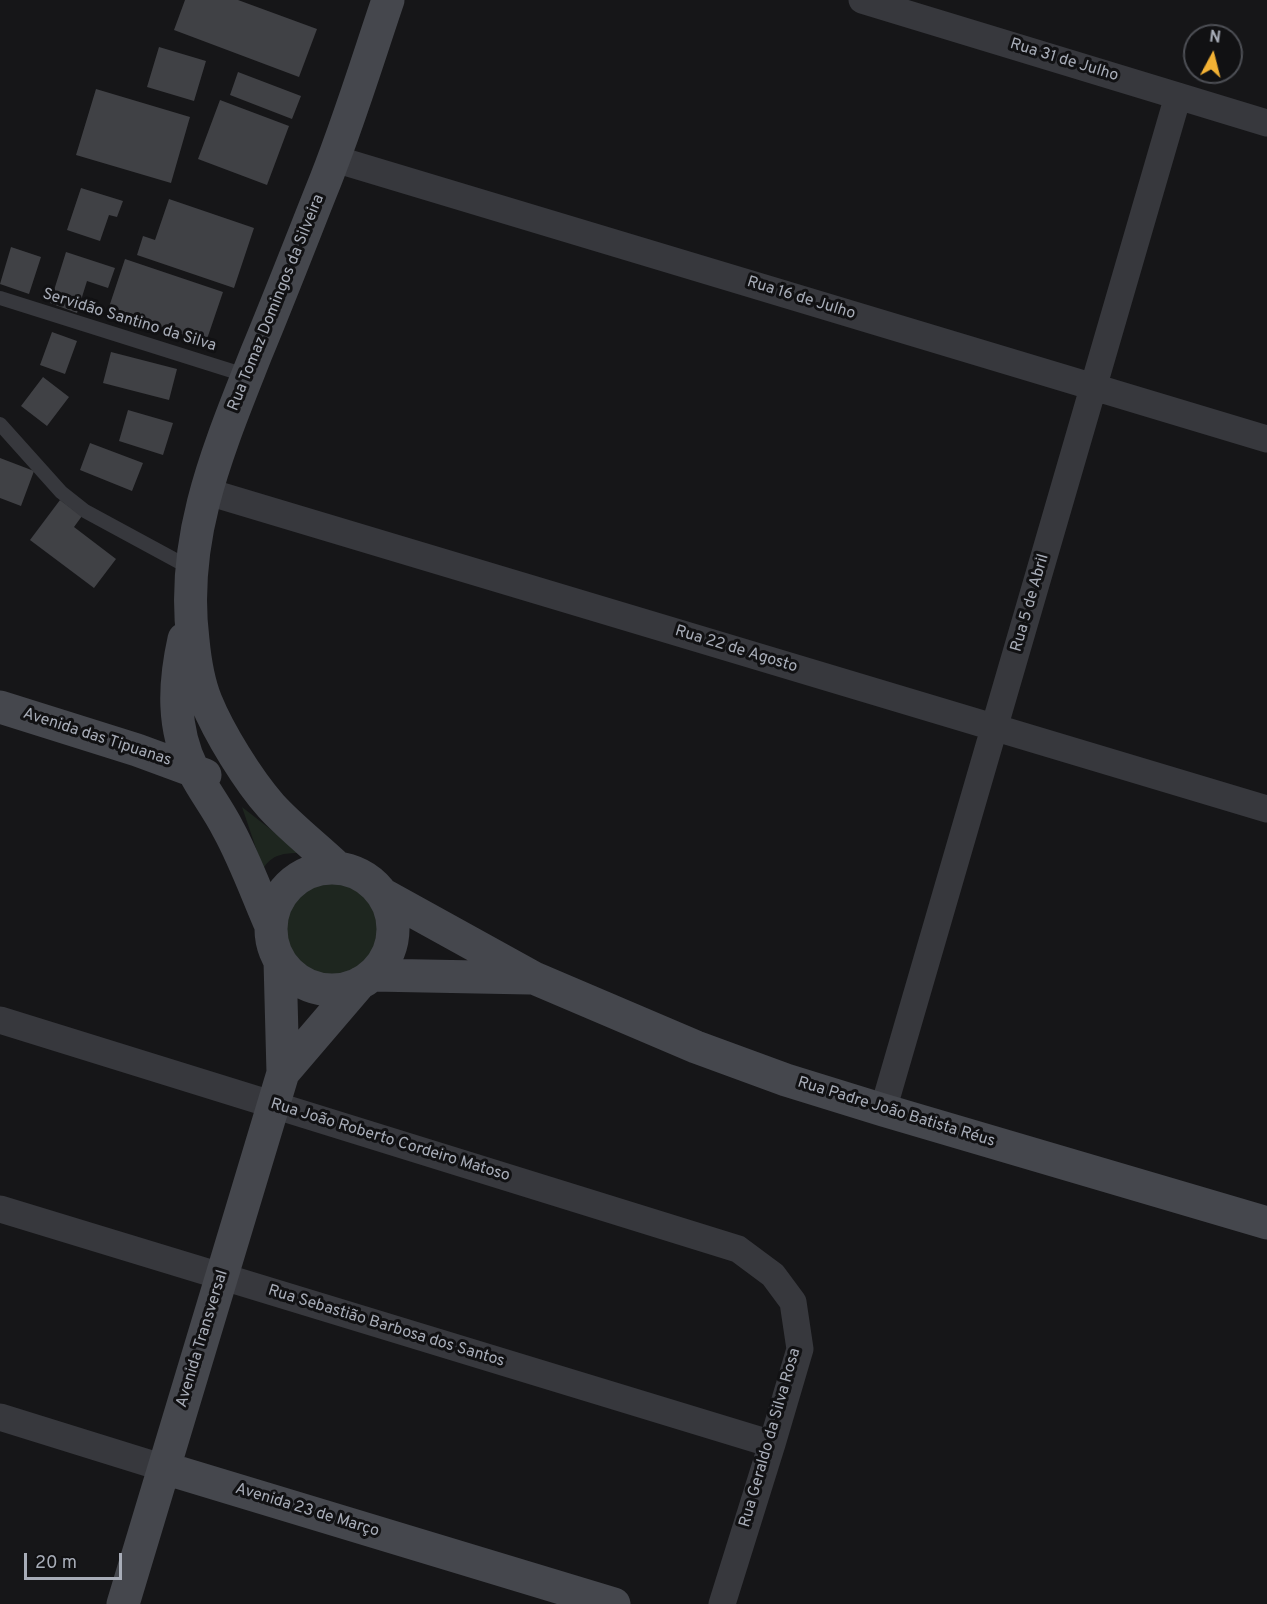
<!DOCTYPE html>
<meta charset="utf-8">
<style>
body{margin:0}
#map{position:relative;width:1267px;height:1604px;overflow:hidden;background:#161618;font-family:Overpass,sans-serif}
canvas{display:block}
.north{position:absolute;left:1183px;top:24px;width:60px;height:60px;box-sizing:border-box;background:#111113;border:2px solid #4d4f55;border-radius:50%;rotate:7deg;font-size:16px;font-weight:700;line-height:24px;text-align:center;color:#a8adb8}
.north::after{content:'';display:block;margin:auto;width:21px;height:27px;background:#f2b134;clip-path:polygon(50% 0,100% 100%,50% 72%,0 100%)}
.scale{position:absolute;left:24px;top:1553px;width:98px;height:27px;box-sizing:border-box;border:3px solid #a8adb8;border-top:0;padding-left:8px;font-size:18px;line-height:21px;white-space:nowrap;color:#a8adb8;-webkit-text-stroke:4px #111113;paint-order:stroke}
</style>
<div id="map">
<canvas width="1267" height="1604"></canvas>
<div class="north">N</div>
<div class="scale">20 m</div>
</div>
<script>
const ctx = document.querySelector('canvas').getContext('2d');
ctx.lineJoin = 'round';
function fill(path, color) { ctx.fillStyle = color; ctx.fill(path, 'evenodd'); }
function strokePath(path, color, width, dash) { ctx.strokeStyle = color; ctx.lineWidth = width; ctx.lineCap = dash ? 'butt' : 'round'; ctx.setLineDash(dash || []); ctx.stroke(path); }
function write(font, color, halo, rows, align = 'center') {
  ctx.font = font + ' Overpass,sans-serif'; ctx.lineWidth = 6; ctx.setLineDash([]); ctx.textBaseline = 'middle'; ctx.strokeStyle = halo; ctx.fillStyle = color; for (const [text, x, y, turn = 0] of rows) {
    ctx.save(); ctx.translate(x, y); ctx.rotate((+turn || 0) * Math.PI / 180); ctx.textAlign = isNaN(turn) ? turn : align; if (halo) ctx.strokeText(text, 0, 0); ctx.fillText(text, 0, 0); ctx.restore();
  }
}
const green = new Path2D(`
 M242 807 301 853C284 853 272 854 263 869Z
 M286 929a46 46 0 1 1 92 0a46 46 0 1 1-92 0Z`);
const building = new Path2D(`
 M185 0H238L317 29 299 77 174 30Z
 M159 47 206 61 194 101 147 87Z
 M238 72 301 96 292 119 230 95Z
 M96 89 190 117 171 183 76 155Z
 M220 100 289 126 267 185 198 159Z
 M81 188 123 201 117 217 109 215 100 241 67 230Z
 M169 199 254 228 234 288 137 255 143 236 155 240Z
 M11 247 41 257 29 294 0 284Z
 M66 252 115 268 108 288 87 281 77 313 50 303Z
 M125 259 223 292 206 342 108 310Z
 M52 332 77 341 65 374 40 365Z
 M111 352 177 369 169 400 103 383Z
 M43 377 69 397 47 426 21 406Z
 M128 410 173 423 163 455 119 441Z
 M90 443 143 463 132 491 80 470Z
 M0 458 34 471 21 506 0 498Z
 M60 500 82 516 74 527 116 559 94 588 30 540Z`);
const lane = new Path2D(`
 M0 298 248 376
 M0 424 61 492 85 511 192 569`);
const street = new Path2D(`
 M862 0 1267 123
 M335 159 1267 439
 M205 491 1267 809
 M0 1020 738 1249 773 1275 793 1302 800 1349 772 1444 722 1604
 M883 1110 1178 96
 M0 1209 772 1444
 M0 1417 164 1468`);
const secondary = new Path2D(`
 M184 639C174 684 172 728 193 770 203 790 218 809 228 829 245 860 257 894 271 926
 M0 707 137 750 205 775
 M338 868C316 847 291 828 271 806 248 780 219 733 206 701 198 681 195 661 193 640 180 537 219 448 256 354 278 301 299 247 320 194 346 131 366 65 388 0
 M271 929a61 61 0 1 1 122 0a61 61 0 1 1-122 0Z
 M382 894 534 978 696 1047 786 1080 883 1110 1267 1223
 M373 975 530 978
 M283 1073 360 983
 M164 1468 614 1604
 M123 1604 283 1073 280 961`);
const streetNames = [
 ["Rua 31 de Julho",1064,61,17],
 ["Rua 16 de Julho",801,299,17],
 ["Rua Tomaz Domingos da Silveira",277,303,-68],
 ["Servidão Santino da Silva",129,321,17],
 ["Rua 5 de Abril",1031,603,-74],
 ["Rua 22 de Agosto",736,650,17],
 ["Avenida das Tipuanas",97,738,18],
 ["Rua Padre João Batista Réus",896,1113,17],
 ["Rua João Roberto Cordeiro Matoso",390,1141,17],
 ["Rua Sebastião Barbosa dos Santos",386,1327,17],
 ["Avenida Transversal",203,1339,-73],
 ["Rua Geraldo da Silva Rosa",771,1438,-74],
 ["Avenida 23 de Março",307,1511,17]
];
fill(green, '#1e261f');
fill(building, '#404145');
strokePath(lane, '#37383d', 14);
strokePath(street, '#37383d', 27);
strokePath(secondary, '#45474d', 33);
write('16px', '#a8adb8', '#111113', streetNames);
</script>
